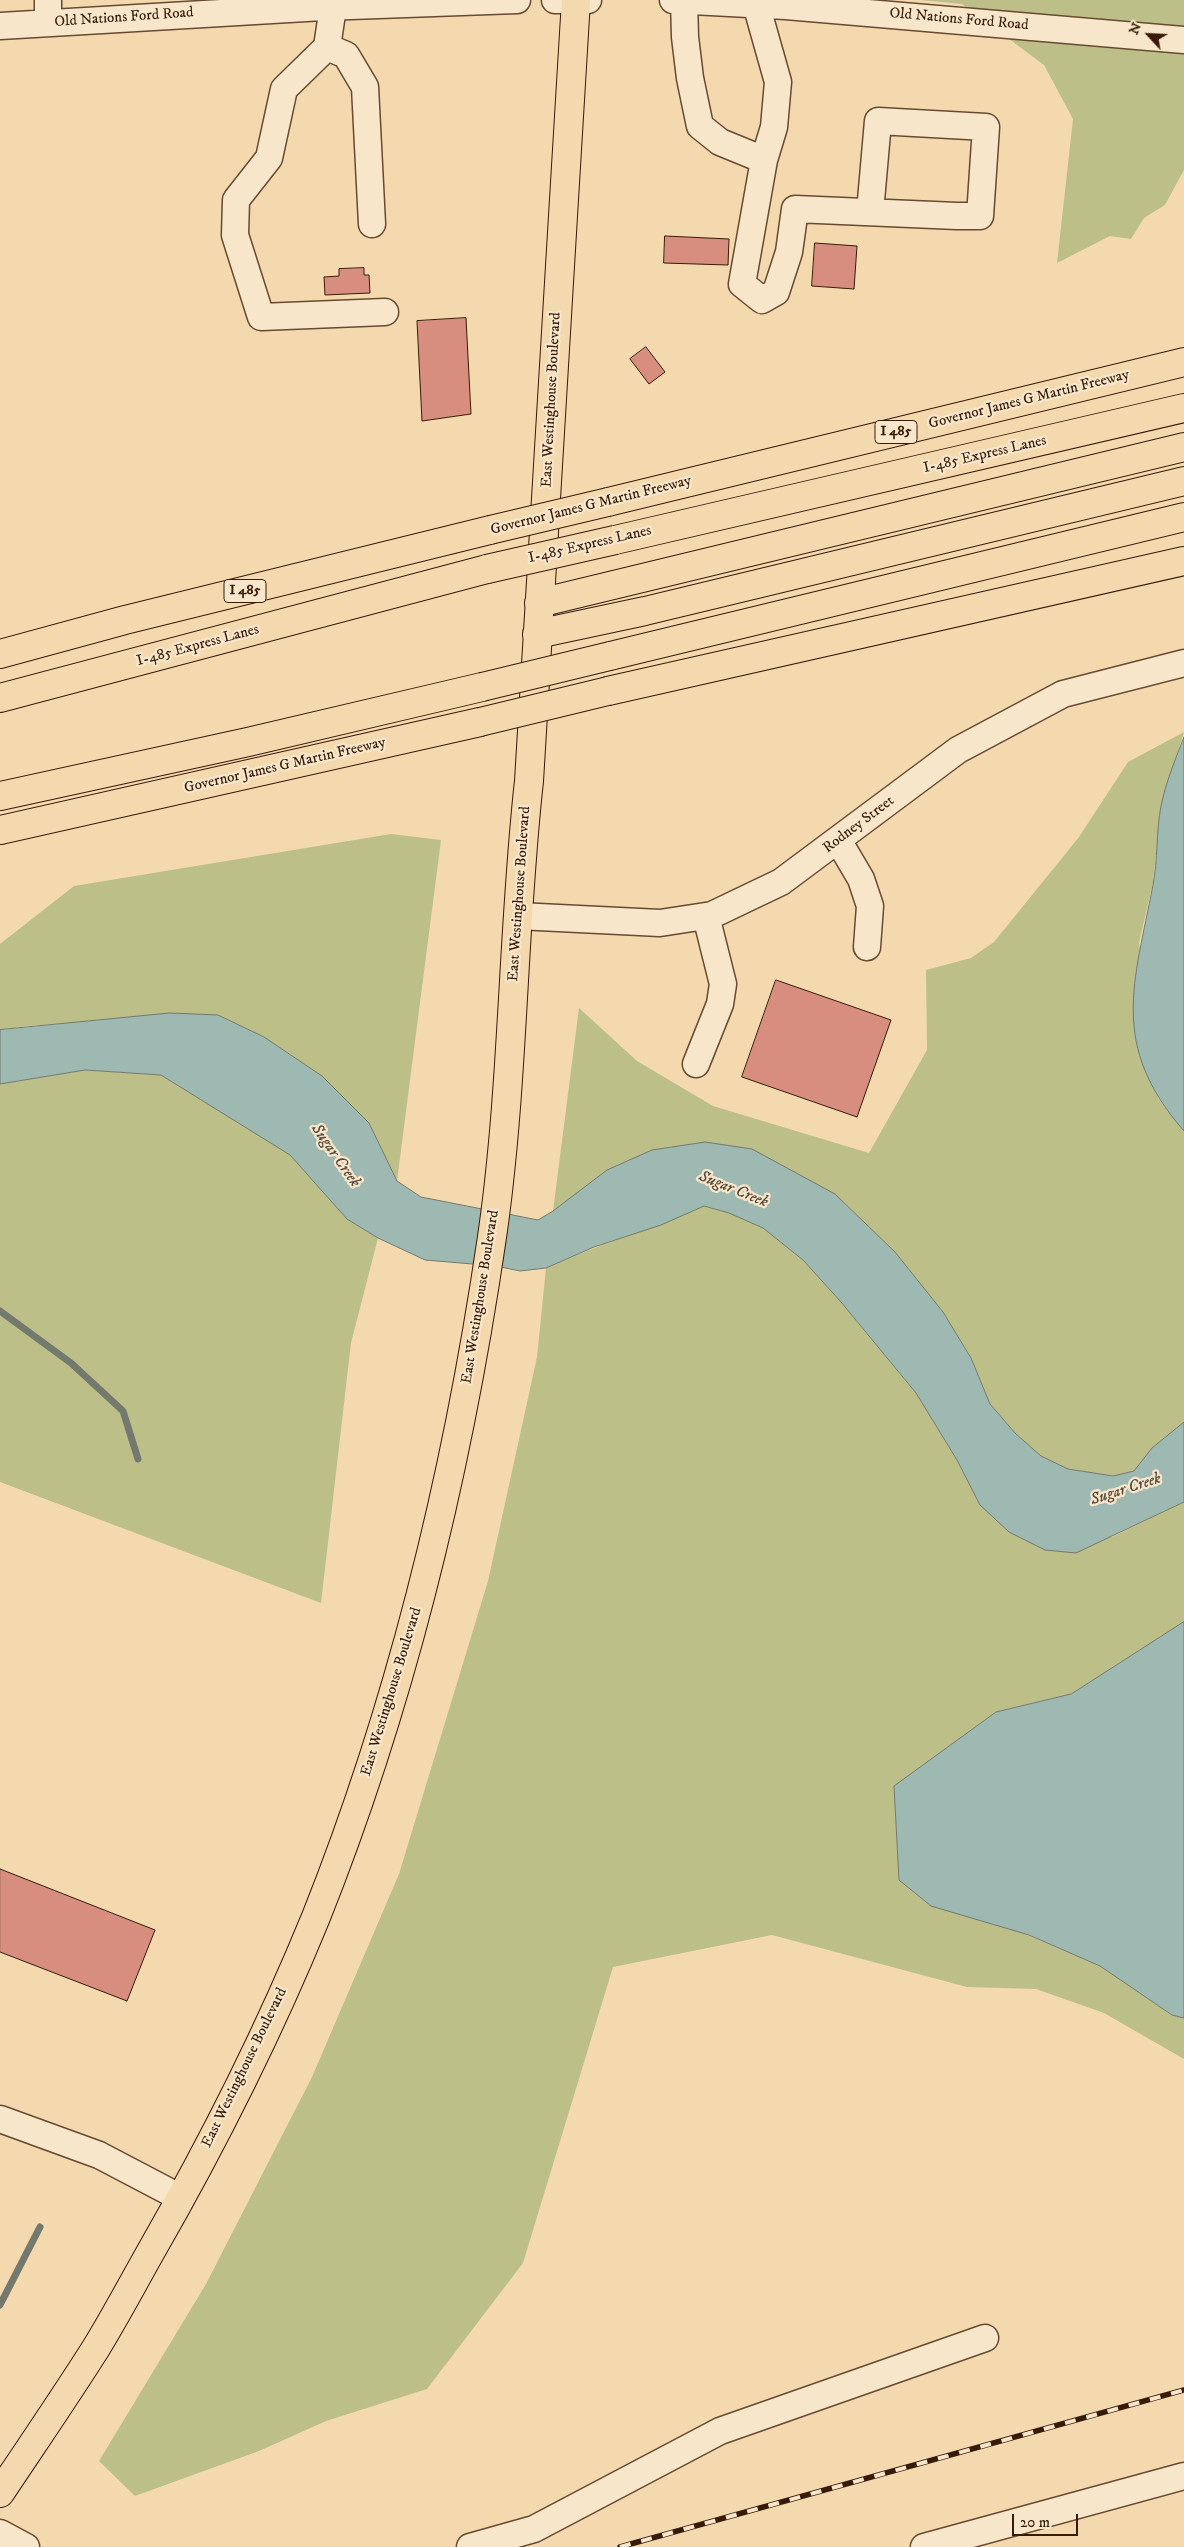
<!DOCTYPE html>
<style>
body{margin:0}
#map{position:relative;width:1184px;height:2547px;overflow:hidden;background:#f4d9af;font-family:"IM FELL DW Pica",serif}
canvas{display:block}
.north{position:absolute;left:1124px;top:10px;width:50px;height:50px;-webkit-text-stroke:4px #f8e6cb;paint-order:stroke;rotate:295deg;font-size:14px;font-weight:700;line-height:20px;text-align:center;color:#371a07}
.north::after{content:'';display:block;margin:auto;width:18px;height:22px;background:#371a07;clip-path:polygon(50% 0,100% 100%,50% 72%,0 100%)}
.scale{position:absolute;left:1012px;top:2514px;width:66px;height:22px;box-sizing:border-box;border:2px solid #371a07;border-top:0;padding-left:6px;font-size:15px;line-height:18px;white-space:nowrap;color:#371a07;-webkit-text-stroke:4px #f8e6cb;paint-order:stroke}
</style>
<div id="map">
<canvas width="1184" height="2547"></canvas>
<div class="north">N</div>
<div class="scale">20 m</div>
</div>
<script>
const ctx = document.querySelector('canvas').getContext('2d');
ctx.lineJoin = 'round';
function fill(path, color) { ctx.fillStyle = color; ctx.fill(path, 'evenodd'); }
function strokePath(path, color, width, dash) { ctx.strokeStyle = color; ctx.lineWidth = width; ctx.lineCap = dash ? 'butt' : 'round'; ctx.setLineDash(dash || []); ctx.stroke(path); }
function write(font, color, halo, rows, align = 'center') {
  ctx.font = font + ' "IM FELL DW Pica",serif'; ctx.lineWidth = 4.5; ctx.setLineDash([]); ctx.textBaseline = 'middle'; ctx.strokeStyle = halo; ctx.fillStyle = color; for (const [text, x, y, turn = 0] of rows) {
    ctx.save(); ctx.translate(x, y); ctx.rotate((+turn || 0) * Math.PI / 180); ctx.textAlign = isNaN(turn) ? turn : align; if (halo) ctx.strokeText(text, 0, 0); ctx.fillText(text, 0, 0); ctx.restore();
  }
}
const green = new Path2D(`
 M920 0H1184V170L1165 205 1144 218 1131 239 1110 236 1057 263 1073 119 1044 65 962 4Z
 M1184 732 1161 805 1153 883 1139 943 1158 1098 1184 1131V1422L1152 1448 1134 1471 1113 1476 1068 1469 1041 1456 1016 1434 990 1404 971 1358 943 1312 895 1252 835 1194 553 1211 579 1008 637 1061 713 1106 869 1153 927 1050 926 970 971 958 994 942 1079 837 1128 762Z
 M391 834 441 840 397 1181 369 1123 322 1076 264 1037 218 1015 28 1026 0 1030V944L74 886Z
 M85 1070 161 1075 290 1155 347 1219 378 1238 351 1343 321 1603 0 1482V1084Z
 M704 1206 729 1213 763 1228 803 1260 841 1302 916 1393 957 1460 980 1505 1112 1537 1184 1502V1622L1071 1694 996 1712 894 1787 899 1880 1100 1966 1172 2015 1184 2018V2059L1104 2013 1036 1989 967 1987 772 1935 613 1967 523 2263 427 2389 326 2421 259 2451 135 2496 99 2461 206 2284 312 2077 399 1874 488 1581 537 1357 546 1268C598 1245 652 1228 704 1206Z`);
const water = new Path2D(`
 M1184 737V1131C1109 1045 1134 984 1153 885 1158 859 1156 832 1161 806 1166 782 1175 760 1184 737Z
 M170 1013 218 1015 264 1037 322 1076 369 1123 397 1181 421 1197 538 1220 553 1211 607 1170 652 1150 705 1142 752 1149 835 1194 895 1252 943 1312 971 1358 990 1404 1016 1434 1041 1456 1068 1469 1113 1476 1134 1471 1152 1448 1184 1422V1502L1076 1553 1045 1550 1009 1532 980 1505 957 1460 916 1393 841 1302 803 1260 763 1228 729 1213 704 1206 661 1225 594 1247 546 1268 520 1271 496 1266 425 1260 378 1238 347 1219 290 1155 161 1075 85 1070 0 1084V1030Z
 M1184 1622V2018L1172 2015 1100 1966 1029 1935 931 1906 899 1880 894 1786 996 1712 1071 1694Z`);
const stream = new Path2D(`
 M0 1311 71 1363 123 1411 138 1459
 M0 2305 40 2227`);
const building = new Path2D(`
 M665 236 729 239 728 265 664 263Z
 M815 243 857 246 854 289 812 286Z
 M364 268V275H369L370 293 325 295 324 277 339 276V269Z
 M466 318 471 414 422 421 417 321Z
 M646 347 665 372 649 384 630 359Z
 M776 980 891 1020 857 1117 742 1077Z
 M0 1869 155 1930 127 2001 0 1952Z`);
const minor = new Path2D(`
 M555 0H588
 M673 0 786 6 1184 40
 M684 1 685 37 690 78 700 126 720 142 764 160
 M756 4 778 82 774 127 764 160 742 284 762 300 776 292 789 252 795 209 957 216H980L986 127 878 121 870 212
 M333 7 327 47 284 89 269 158 236 200 235 235 261 317 385 312
 M48 23V0
 M0 26 323 7 517 0
 M327 47 346 55 365 87 372 224
 M838 840 861 879 870 906 867 947
 M518 916 660 923 712 915 781 882 958 750 1063 694 1184 663
 M696 1064 720 1004 723 984 706 916
 M0 2119 99 2155 181 2198
 M0 2533 26 2547
 M470 2547 534 2529 720 2431 985 2338
 M924 2547 1184 2476`);
const major = new Path2D(`
 M0 2493C32 2445 65 2397 96 2348 115 2317 132 2285 150 2253 212 2145 269 2032 316 1917 403 1699 458 1469 492 1237 514 1086 512 933 529 781L576 0`);
const highway = new Path2D(`
 M608 502 1184 362
 M615 540 1184 408
 M539 603 1184 447
 M537 634 645 611 1184 481
 M0 654 125 620 490 530
 M610 656 1184 517
 M608 691 1184 561
 M0 698 487 569
 M0 796 248 742 482 687
 M0 830 480 722`);
const rail = new Path2D(`
 M620 2547 1184 2390`);
const highwayBridge = new Path2D(`
 M490 530 608 502
 M487 569 615 540
 M482 687 610 656
 M480 722 608 691`);
const shields = [
 [896,432,42],
 [245,591,42]
];
const shieldNames = [
 ["I 485",896,432],
 ["I 485",245,591]
];
const streetNames = [
 ["Old Nations Ford Road",124,18,-4],
 ["Old Nations Ford Road",959,20,5],
 ["East Westinghouse Boulevard",552,400,-87],
 ["Governor James G Martin Freeway",1029,400,-14],
 ["I-485 Express Lanes",985,455,-13],
 ["Governor James G Martin Freeway",591,506,-14],
 ["I-485 Express Lanes",590,545,-13],
 ["I-485 Express Lanes",198,646,-15],
 ["Governor James G Martin Freeway",285,766,-13],
 ["Rodney Street",859,825,-37],
 ["East Westinghouse Boulevard",520,894,-86],
 ["East Westinghouse Boulevard",481,1297,-81],
 ["East Westinghouse Boulevard",392,1692,-73],
 ["East Westinghouse Boulevard",245,2068,-64]
];
const waterNames = [
 ["Sugar Creek",335,1156,55],
 ["Sugar Creek",733,1190,22],
 ["Sugar Creek",1126,1490,-18]
];
fill(green, '#bdbf89');
fill(water, '#9db9b2');
strokePath(water, '#74796e', 1);
strokePath(stream, '#74796e', 7);
fill(building, '#d78e7f');
strokePath(building, '#371a07', 1);
strokePath(minor, '#664a31', 29);
strokePath(major, '#371a07', 30);
strokePath(highway, '#371a07', 30);
strokePath(minor, '#f8e6cb', 26);
strokePath(major, '#f4d9af', 28);
strokePath(highway, '#f4d9af', 28);
strokePath(rail, '#371a07', 5.5);
strokePath(rail, '#f8e6cb', 4, [11]);
strokePath(highwayBridge, '#371a07', 30, []);
strokePath(highwayBridge, '#f4d9af', 28);
for (const [x, y, w] of shields) { const box = new Path2D(); box.roundRect(x - w / 2, y - 11.5, w, 23, 4); ctx.fillStyle = '#f8e6cb'; ctx.fill(box); strokePath(box, '#371a07', 1); }
write('bold 14px', '#371a07', null, shieldNames);
write('15px', '#371a07', '#f8e6cb', streetNames);
write('italic 16px', '#564a3a', '#f8e6cb', waterNames);
</script>
